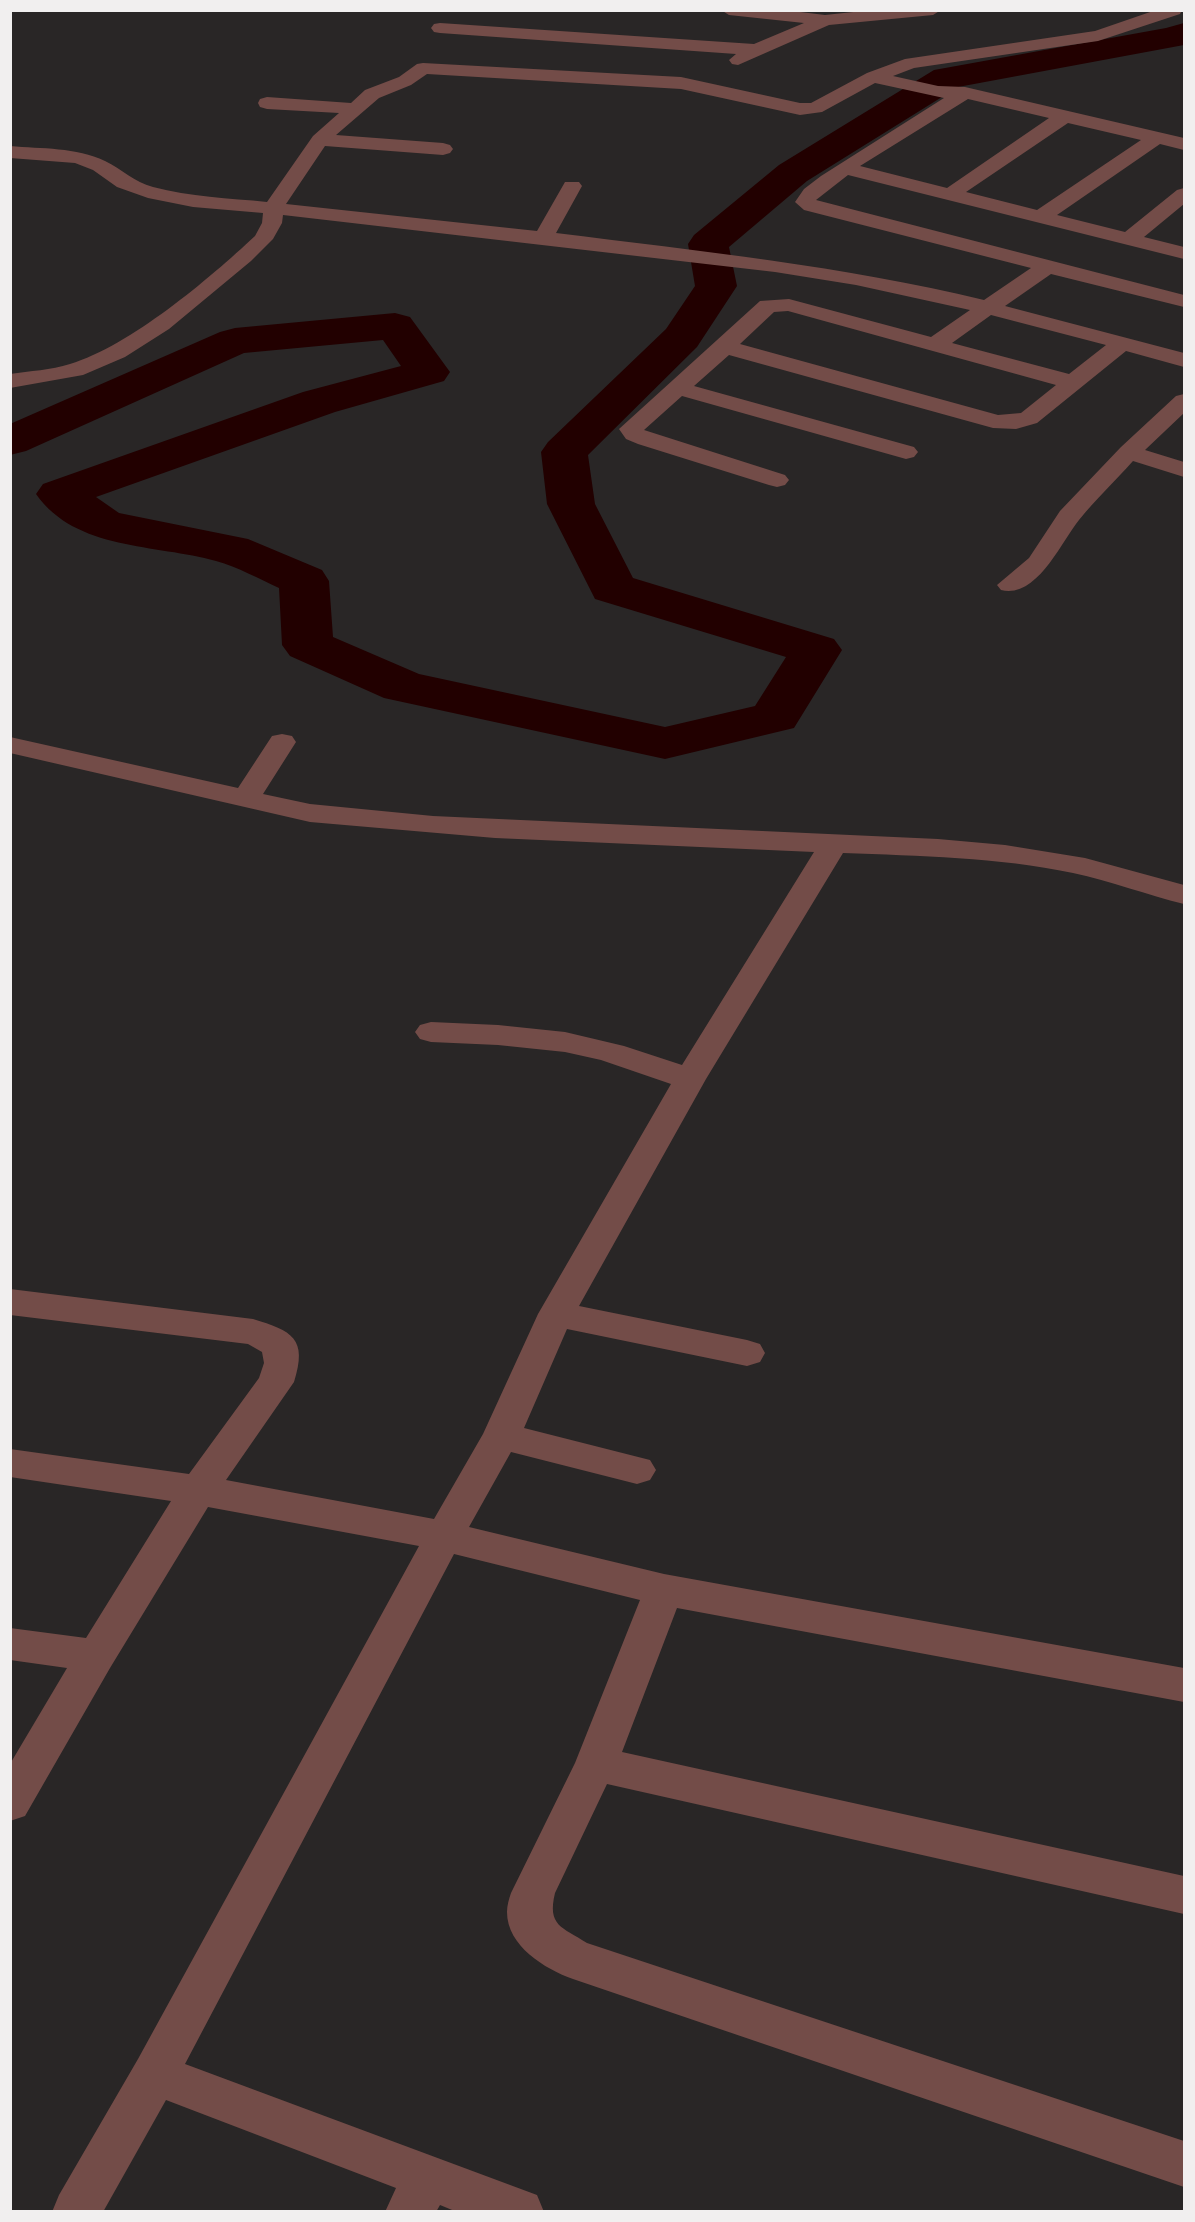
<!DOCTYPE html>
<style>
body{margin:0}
#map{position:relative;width:1195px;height:2222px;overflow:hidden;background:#292626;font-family:"Exo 2",sans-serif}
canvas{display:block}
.frame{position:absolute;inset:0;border:12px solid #f1efef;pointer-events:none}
</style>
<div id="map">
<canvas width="1195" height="2222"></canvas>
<div class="frame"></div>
</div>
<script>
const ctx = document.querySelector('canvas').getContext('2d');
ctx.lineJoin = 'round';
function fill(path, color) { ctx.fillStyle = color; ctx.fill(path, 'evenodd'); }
const river = new Path2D(`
 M1184 23V45L958 87 807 181 729 247 737 286 697 347 588 455 595 504 633 578 834 639 842 650 794 728 665 759 384 698 290 656 282 645 279 588C259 579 238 567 216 561 156 544 76 551 36 494L43 484 303 392 401 366 383 340 244 353 26 451 10 455V424L220 332 235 328 395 313 410 317 450 372 444 381 335 412 96 497 119 513 248 539 322 570 329 581 333 637 419 674 665 727 755 706 786 657 595 599 547 504 541 452 548 442 666 329 695 286 688 244 694 235 779 165 934 70 1166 28Z`);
const minor = new Path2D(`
 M721 10H784L825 15 872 10H941L933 15 829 25 738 65 732 64 729 60 736 54 440 33 434 32 431 28 434 24 440 23 754 44 804 23 729 15Z
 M1156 10H1182L1180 14 1098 41 914 68 893 76 938 86 965 87 1184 138V150L1160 144 1057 215 1125 232 1177 190 1184 188V204L1144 237 1184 247V259L848 175 816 200 1184 295V307L1051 274 1005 306 1184 353V367L1126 351 1037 423 1016 429 993 428 729 355 694 386 914 447 918 452 914 457 906 459 682 396 644 430 785 475 789 480 785 485 777 487 769 485 638 444 626 439 619 429 760 301 789 299 931 337 970 310 856 285 775 272 283 215 282 223 273 239 251 261 169 329 125 357 83 375 10 388V374C30 371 51 370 70 364 130 346 209 279 255 236L262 223 263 213 193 207 148 198 117 187 93 170 75 163 10 158V146C42 149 76 147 105 161 122 169 134 182 153 187 190 197 229 198 267 202L313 136 339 113 267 109 260 107 258 103 260 99 267 97 351 103 365 90 399 77 417 64 423 63 681 77 800 103H811L867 73 905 59 1095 31ZM427 74 681 89 800 115 822 112 875 83 944 98 821 176 804 189 795 202 804 210 1031 268 984 300C843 266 700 251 556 233L582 186 579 182H565L537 231 286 204 325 146 443 155 450 153 453 149 450 145 443 143 336 135 379 98 411 85ZM968 99 1049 118 947 188 860 166ZM1068 123 1141 140 1037 210 966 192ZM788 311 1056 385 1021 413 998 415 740 344 774 312ZM991 315 1106 345 1069 374 952 343Z
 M1184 394V413L1145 450 1184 462V477L1133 461C1115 481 1096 499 1079 520 1061 542 1037 599 1001 590L997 585 1029 558 1060 511 1121 447 1176 396Z
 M282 734 292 736 296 742 263 794 310 804 433 816 938 839 1005 845 1085 858 1184 885V904C1147 895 1111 881 1073 873 997 857 920 856 843 853L706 1079 579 1306 747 1340 760 1344 765 1353 760 1362 747 1366 567 1329 524 1428 650 1460 656 1470 650 1480 637 1484 511 1452 469 1527 664 1574 1184 1668V1702L677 1608 622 1752 1184 1876V1914L607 1784 555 1893C547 1926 562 1927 587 1943L1184 2141V2187L573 1979C545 1969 507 1946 507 1912 507 1905 509 1899 511 1893L575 1763 640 1600 454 1554 185 2064 537 2195 544 2212H457L440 2205 436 2212H385L396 2188 166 2100 103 2212H52L59 2195 138 2059 419 1546 208 1507 110 1668 25 1816 10 1821V1764L67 1668 10 1660V1628L86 1638 171 1501 10 1477V1449L189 1474 259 1378 264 1363 262 1352 248 1344 10 1315V1289L253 1319C292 1331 308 1338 294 1382L226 1480 434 1519 483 1434 538 1314 671 1084 601 1060 565 1052 498 1045 431 1042 420 1039 415 1032 420 1025 431 1022 498 1025 565 1032 624 1046 682 1065 814 852 495 838 310 822 10 753V737L238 788 272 736Z`);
fill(river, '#200');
fill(minor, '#734c48');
</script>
